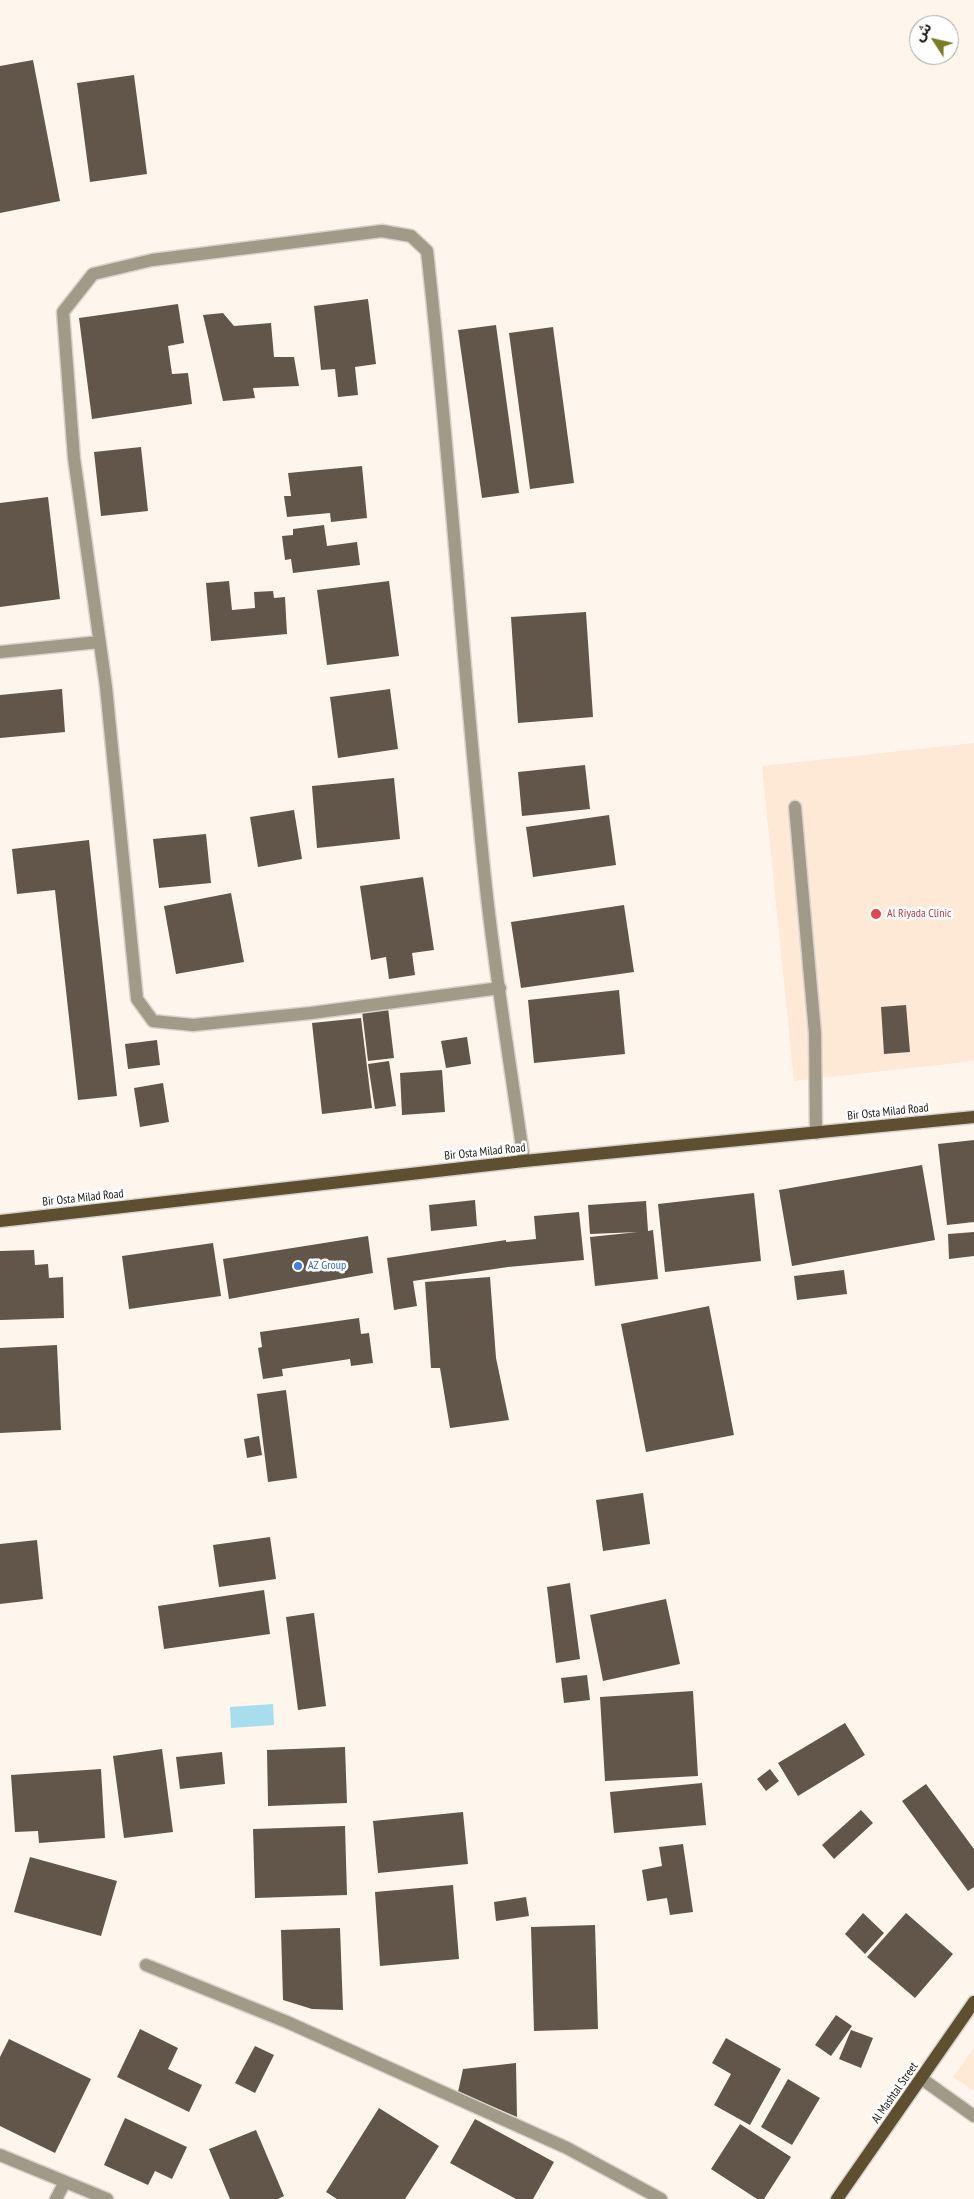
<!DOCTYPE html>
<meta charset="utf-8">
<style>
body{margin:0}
#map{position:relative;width:974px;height:2199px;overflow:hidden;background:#fef6ed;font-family:"PT Sans Narrow","Noto Sans Arabic",sans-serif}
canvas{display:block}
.north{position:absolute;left:909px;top:15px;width:50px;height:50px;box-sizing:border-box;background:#fff;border:1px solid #a4a2a0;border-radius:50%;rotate:305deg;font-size:14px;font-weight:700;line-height:20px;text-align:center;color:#1c1712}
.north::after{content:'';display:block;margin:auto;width:18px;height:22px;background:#7b7d25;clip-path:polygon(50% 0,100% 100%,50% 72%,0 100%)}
</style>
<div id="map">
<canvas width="974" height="2199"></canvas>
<div class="north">ش</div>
</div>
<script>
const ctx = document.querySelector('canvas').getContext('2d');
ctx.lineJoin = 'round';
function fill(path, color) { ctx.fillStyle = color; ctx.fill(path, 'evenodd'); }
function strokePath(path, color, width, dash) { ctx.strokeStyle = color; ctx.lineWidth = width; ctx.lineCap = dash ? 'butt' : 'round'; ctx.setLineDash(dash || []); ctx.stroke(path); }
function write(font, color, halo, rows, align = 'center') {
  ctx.font = font + ' "PT Sans Narrow",sans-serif'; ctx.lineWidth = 5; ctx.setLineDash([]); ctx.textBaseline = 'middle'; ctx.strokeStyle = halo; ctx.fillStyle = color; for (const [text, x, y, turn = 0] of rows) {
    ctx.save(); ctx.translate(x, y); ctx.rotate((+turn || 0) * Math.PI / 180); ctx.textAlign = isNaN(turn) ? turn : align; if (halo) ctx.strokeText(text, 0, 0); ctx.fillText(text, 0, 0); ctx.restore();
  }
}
const built = new Path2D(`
 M974 743V1061L794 1081 762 766Z
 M974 2048V2091L953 2077Z`);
const water = new Path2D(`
 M273 1704 274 1725 231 1728 230 1707Z`);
const building = new Path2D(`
 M33 60 60 201 0 213V66Z
 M134 75 147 174 90 182 77 83Z
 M368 299 376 364 355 367 358 395 338 397 335 369 321 370 314 306Z
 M178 304 184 343 168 346 172 374 188 373 192 404 92 419 79 318Z
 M223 313 234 326 271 323 274 357H294L299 386 253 388 255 398 223 401 203 315Z
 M496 325 519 493 482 498 458 330Z
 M553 327 574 483 530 489 509 333Z
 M141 447 148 511 101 516 94 452Z
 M362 466 367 518 331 522 330 513 287 517 284 496H291L288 473Z
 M48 497 60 599 0 607V503Z
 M324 525 327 546 357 542 360 565 293 573 291 559 285 560 282 536 293 535V529Z
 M229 581 232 610 255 608 254 592 273 591 274 598 285 597 287 634 211 641 206 583Z
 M389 581 399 656 327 665 317 590Z
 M586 612 593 717 518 723 511 617Z
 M62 689 65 732 0 738V695Z
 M390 689 398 749 338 758 330 697Z
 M585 765 590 809 522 816 518 772Z
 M394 778 400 839 317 848 312 786Z
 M294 810 302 859 258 867 250 817Z
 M609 815 616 865 533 877 526 827Z
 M206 834 211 883 159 888 153 839Z
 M89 840 117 1096 78 1100 55 890 17 894 12 849Z
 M423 877 434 950 412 953 415 975 389 979 386 957 371 960 360 886Z
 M231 893 244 962 176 974 164 906Z
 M624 905 634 972 521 988 511 922Z
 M619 990 625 1054 534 1063 528 1000Z
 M906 1005 910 1052 884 1054 881 1007Z
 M388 1008 394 1058 368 1061 362 1011Z
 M361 1018 372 1108 322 1114 312 1023Z
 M467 1037 471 1064 446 1068 441 1041Z
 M157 1040 160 1065 128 1069 125 1044Z
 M389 1061 396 1106 375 1109 368 1064Z
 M442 1070 445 1112 402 1115 400 1073Z
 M163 1083 169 1122 140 1127 134 1088Z
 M974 1140V1222L947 1225 938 1144Z
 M922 1165 935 1240 792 1266 779 1190Z
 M754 1193 761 1261 665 1272 658 1204Z
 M475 1200 477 1226 431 1231 429 1205Z
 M646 1201 648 1231 653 1230 658 1279 595 1286 590 1237 638 1232 590 1234 588 1205Z
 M579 1212 584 1260 508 1267 413 1281 417 1306 394 1310 387 1258 506 1240V1242L536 1239 534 1216Z
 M974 1232V1256L949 1259 948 1234Z
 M368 1236 373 1273 229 1299 223 1259Z
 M213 1243 221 1296 129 1309 122 1256Z
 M34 1250 35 1265 48 1264 49 1278 63 1277 64 1318 0 1320V1251Z
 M844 1270 847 1294 797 1300 794 1276Z
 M490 1277 496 1358 509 1420 450 1428 440 1368H431L425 1282Z
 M709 1306 734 1435 646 1452 621 1324Z
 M359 1318 361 1334 369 1333 373 1363 351 1366 350 1359 282 1369 283 1376 263 1379 258 1348 262 1347 260 1332Z
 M57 1345 61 1430 0 1433V1348Z
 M286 1390 297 1478 268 1482 257 1394Z
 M259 1436 262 1455 247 1458 244 1439Z
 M643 1493 650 1544 603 1551 596 1500Z
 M270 1537 276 1579 219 1587 213 1545Z
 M37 1540 43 1599 0 1604V1544Z
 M570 1583 580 1659 556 1663 547 1587Z
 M264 1590 270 1634 164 1649 158 1606Z
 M666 1599 680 1664 603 1681 590 1615Z
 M314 1613 326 1706 298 1710 286 1617Z
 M587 1675 590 1700 564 1703 561 1678Z
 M693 1691 698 1776 605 1781 600 1697Z
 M845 1723 865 1755 798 1796 778 1763Z
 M345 1747 347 1803 268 1806 267 1750Z
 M162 1749 173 1832 124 1838 113 1756Z
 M222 1752 225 1784 180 1789 176 1757Z
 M101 1769 105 1838 39 1843 38 1831 15 1832 11 1775Z
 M770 1769 779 1781 766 1791 757 1779Z
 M702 1783 706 1825 614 1833 610 1792Z
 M926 1784 974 1849V1887L968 1891 902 1801Z
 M861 1810 873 1823 834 1859 822 1845Z
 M463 1812 468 1864 378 1873 373 1821Z
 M345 1826 347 1895 255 1898 253 1829Z
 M683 1844 693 1912 670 1915 667 1898 647 1901 642 1870 662 1866 659 1847Z
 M30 1857 117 1881 101 1936 14 1912Z
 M453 1885 459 1959 380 1966 375 1892Z
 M526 1897 529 1916 496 1921 494 1902Z
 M863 1913 884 1933 865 1954 845 1934Z
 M906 1913 953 1954 915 1998 867 1957Z
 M595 1925 598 2029 534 2031 531 1927Z
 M340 1928 343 2010 312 2009 283 2000 281 1930Z
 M836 2015 852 2026 831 2056 815 2045Z
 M140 2029 178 2048 168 2069 202 2085 189 2112 117 2077Z
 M851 2030 873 2038 861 2068 839 2059Z
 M726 2038 781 2069 750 2125 714 2105 731 2074 712 2063Z
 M9 2039 91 2079 55 2153 0 2126V2057Z
 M255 2046 274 2055 255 2093 235 2083Z
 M516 2063 517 2117 458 2092 463 2069Z
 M788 2079 820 2098 792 2145 761 2127Z
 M379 2108 439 2146 405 2199H337L326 2192Z
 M125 2118 187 2147 172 2179 155 2171 148 2185 104 2165Z
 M475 2119 554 2162 533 2199H516L450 2163Z
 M740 2124 791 2157 764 2199H757L711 2169Z
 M256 2130 284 2196 278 2199H230L209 2149Z`);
const service = new Path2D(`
 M795 807 815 1033 816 1133`);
const minor = new Path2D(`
 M0 652 99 642
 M500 988 311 1013 193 1025 153 1021 137 999 106 687 74 458 63 312 93 274 152 260 382 231 411 236 427 251C451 463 463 676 486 888 496 979 511 1070 524 1161
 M146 1965 287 2022 567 2148 661 2199
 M922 2079 974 2116
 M0 2155 107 2199
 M56 2199 65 2182`);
const primary = new Path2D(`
 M0 1221 524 1161 974 1117
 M837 2199 974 2002`);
const markers = [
 [876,914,6,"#e0444e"],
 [298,1266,5,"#3f7fe0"]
];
const healthNames = [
 ["Al Riyada Clinic",887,914]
];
const streetNames = [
 ["Bir Osta Milad Road",888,1112,-6],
 ["Bir Osta Milad Road",485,1152,-6],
 ["Bir Osta Milad Road",83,1198,-6],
 ["Al Mashtal Street",895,2093,-55]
];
const shopNames = [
 ["AZ Group",308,1266]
];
fill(built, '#fde9d5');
fill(water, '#a8dded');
fill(building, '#62564a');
strokePath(service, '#dad2ca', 15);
strokePath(minor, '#dad2ca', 15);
strokePath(primary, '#dad2ca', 15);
strokePath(service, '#a29a89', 12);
strokePath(minor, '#a29a89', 12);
strokePath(primary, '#5d4f2f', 12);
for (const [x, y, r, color] of markers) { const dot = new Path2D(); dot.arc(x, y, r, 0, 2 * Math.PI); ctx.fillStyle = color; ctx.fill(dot); strokePath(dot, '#fff', 2); }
write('12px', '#be3a42', '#fff', healthNames, 'left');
write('12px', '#1c1712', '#fff', streetNames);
write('12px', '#366cbe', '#fff', shopNames, 'left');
</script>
